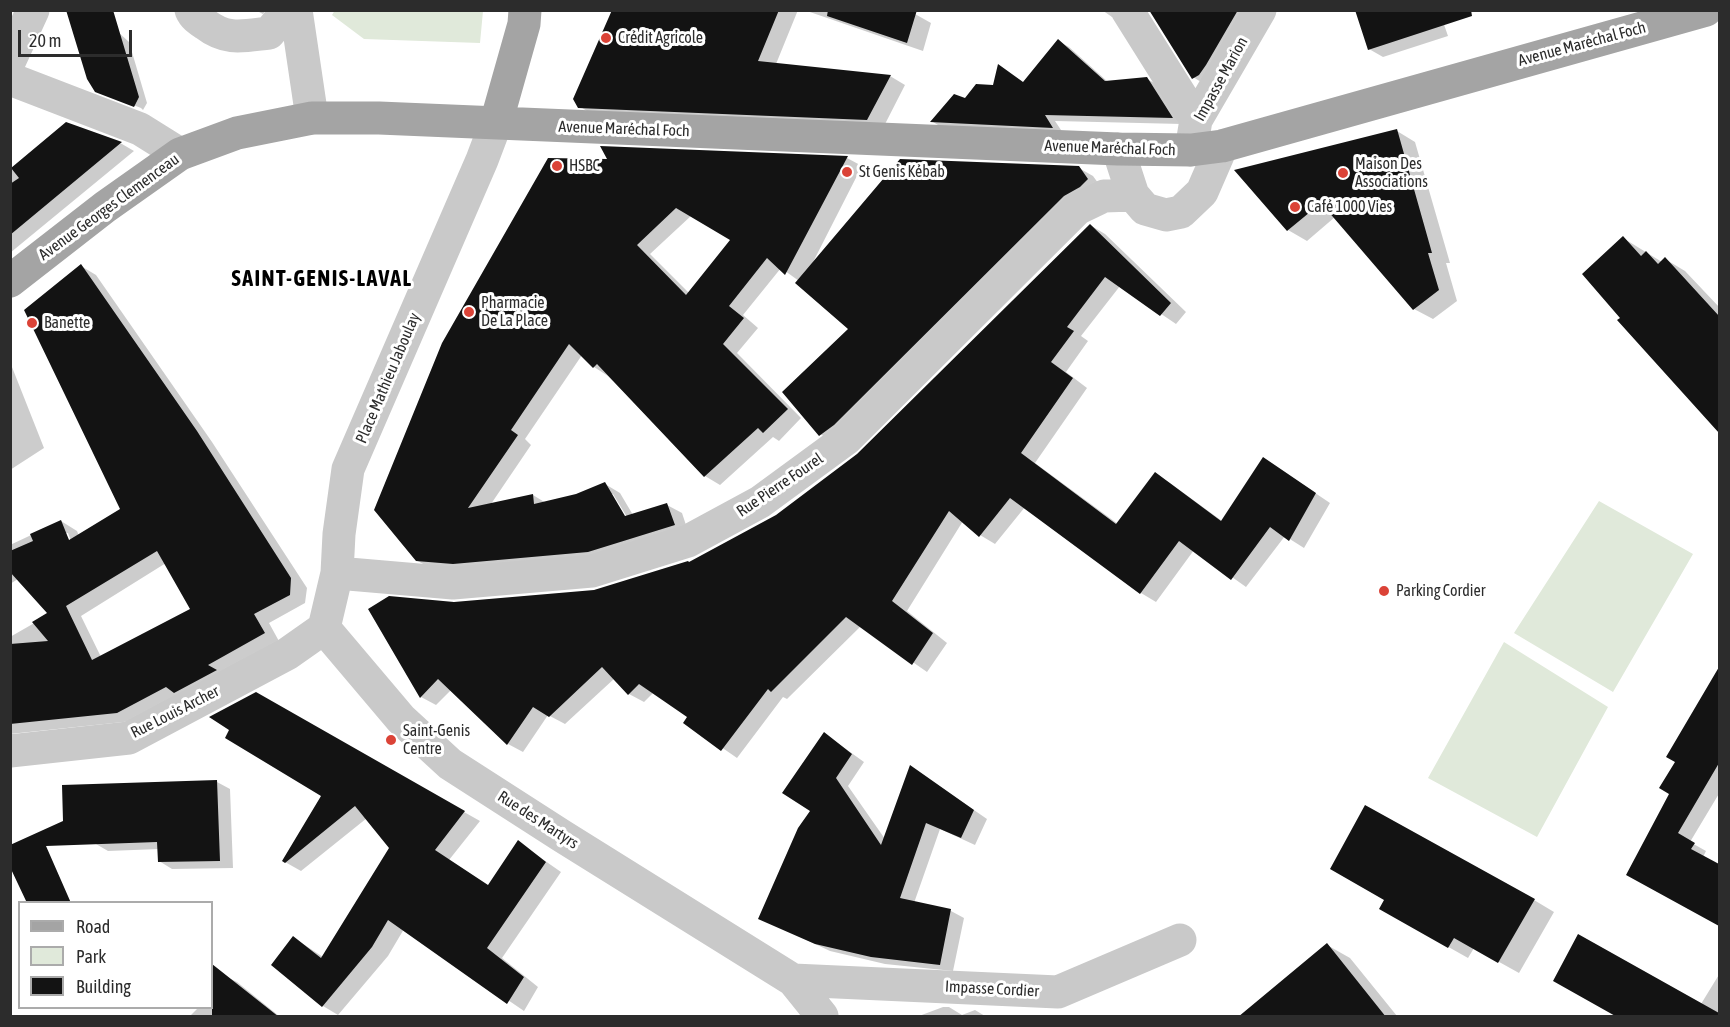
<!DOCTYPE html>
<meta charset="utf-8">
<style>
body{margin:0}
#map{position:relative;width:1730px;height:1027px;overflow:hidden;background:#fff;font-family:"Asap Condensed",sans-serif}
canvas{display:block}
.frame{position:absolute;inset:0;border:12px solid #2c2c2c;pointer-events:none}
.legend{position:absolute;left:18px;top:901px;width:195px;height:108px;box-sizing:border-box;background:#fff;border:2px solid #ababab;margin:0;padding:8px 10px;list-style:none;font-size:18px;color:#2c2c2c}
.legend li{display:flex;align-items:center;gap:12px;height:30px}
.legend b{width:30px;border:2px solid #ababab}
.scale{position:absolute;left:18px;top:30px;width:114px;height:27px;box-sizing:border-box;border:3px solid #2c2c2c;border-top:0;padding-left:8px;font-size:18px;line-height:21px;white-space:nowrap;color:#2c2c2c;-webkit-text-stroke:4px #fff;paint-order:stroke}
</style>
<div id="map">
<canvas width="1730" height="1027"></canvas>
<div class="frame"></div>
<ul class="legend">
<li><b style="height:8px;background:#a4a4a4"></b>Road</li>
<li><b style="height:16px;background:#e0e9da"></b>Park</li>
<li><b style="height:16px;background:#131313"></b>Building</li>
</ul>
<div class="scale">20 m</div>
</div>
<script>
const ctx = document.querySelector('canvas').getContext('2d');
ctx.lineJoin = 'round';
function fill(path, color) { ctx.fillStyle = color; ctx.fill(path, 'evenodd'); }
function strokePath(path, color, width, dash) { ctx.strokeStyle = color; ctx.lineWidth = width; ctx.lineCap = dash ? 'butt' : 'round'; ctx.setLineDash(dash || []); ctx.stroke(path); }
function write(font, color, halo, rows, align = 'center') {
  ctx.font = font + ' "Asap Condensed",sans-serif'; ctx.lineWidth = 6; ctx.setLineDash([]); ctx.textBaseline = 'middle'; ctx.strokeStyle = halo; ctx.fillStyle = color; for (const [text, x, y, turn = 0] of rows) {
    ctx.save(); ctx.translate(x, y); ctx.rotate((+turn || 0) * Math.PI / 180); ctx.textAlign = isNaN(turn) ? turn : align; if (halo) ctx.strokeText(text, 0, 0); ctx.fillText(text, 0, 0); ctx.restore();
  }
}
const green = new Path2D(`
 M335 10 483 11 480 43 364 39 332 15Z
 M1599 501 1693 554 1613 692 1514 633Z
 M1504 642 1608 707 1537 837 1428 778Z`);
const shadow = new Path2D(`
 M94 10 129 42 147 103 143 110 141 108 102 93Z
 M255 10H266L263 14Z
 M614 10H798L776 64 890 76 905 85 883 128 595 116 579 106Z
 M804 10H904L915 14 931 23 923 51Z
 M1102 10H1116L1112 17Z
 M1204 10H1248L1201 82 1193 77Z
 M1439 10 1448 36 1383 57 1369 49Z
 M1058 41 1069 47 1108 82 1147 79 1158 85 1182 124 1055 121 1063 133 943 128 933 122 965 100 994 87 999 66 1024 83Z
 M66 124 122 144 134 151 10 253 11 167 12 168Z
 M1397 131 1415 142 1450 263H1446L1457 301 1433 319 1414 309 1335 217 1307 241 1288 230Z
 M603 148 847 158 862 166 810 268 1079 168 1093 176 1101 187 834 442 820 434 850 329 799 281 781 268 743 315 758 328 737 353 801 418 779 441 773 437 720 485 705 476 608 376 594 367 582 355 525 439 531 445 491 504 533 495 546 503 576 496 605 484 620 493 633 515 667 505 682 513 689 534 604 560 432 569 416 560 610 160ZM692 215 732 240 689 293 650 254ZM610 494H613L630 522 627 524Z
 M1090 225 1105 234 1186 312 1176 324 1120 286 1081 336 1088 341 1066 372 1087 388 1035 463 1118 524 1155 474 1170 483 1222 521 1278 468 1330 503 1304 548 1285 536 1246 587 1194 550 1156 602 1141 593 1025 507 995 544 980 535 963 521 907 611 947 643 927 672 861 626 787 699 783 697 737 758 685 722 689 717 654 692 644 702 629 694 615 678 565 724 548 715 523 752 508 744 451 690 436 705 421 697 454 603 594 591 690 563 777 516 858 455Z
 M1623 238 1662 262 1665 259 1685 271 1720 308V424L1707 417 1622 318Z
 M81 266 96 275 212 442 307 588 305 603 269 623 280 643 133 721 10 734V637L50 614 18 579 10 584V545L61 521 77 531 79 536 122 509ZM65 533H68L73 547ZM166 563 192 610 101 657 81 616Z
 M10 362 44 448 10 470Z
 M1708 689 1720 696V792L1690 842 1706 851 1703 857 1720 866V901L1710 920 1640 882 1671 793 1677 762Z
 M255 694 480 821 449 860 489 886 518 842 561 872 502 958 538 987 524 1011 404 929 388 956 338 1015 323 1006 294 938 323 957 391 848 367 818 301 871 285 862 323 795Z
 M825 734 864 762 848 786 885 839 923 775 987 819 975 845 940 829 914 903 951 911 964 918 953 971 885 964 830 951 760 918 812 811Z
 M217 782 230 789 233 868 172 869 159 861V849L108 851 96 844Z
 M1534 900 1554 912 1519 973 1474 948 1468 958 1381 909Z
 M1327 945 1350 958 1397 1016H1240Z
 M1720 973V1016H1620L1701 1004Z
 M223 975 237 982 279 1016H190L198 1008H212V990Z
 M943 1007H949L962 1015 975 1010 985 1016H919Z`);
const building = new Path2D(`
 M66 10H113L139 97 134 107 95 92 87 79Z
 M612 10H779L758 61 891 75 867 120 578 108 573 99Z
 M828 10H917L907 43 827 16Z
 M1149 10H1238L1206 65 1199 75 1192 79Z
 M1355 10H1471L1472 16 1368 50Z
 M1058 39 1105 81 1147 77 1173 118 1045 115 1053 128 930 122 954 94 965 98 976 84 993 85 998 64 1023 82Z
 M66 122 122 142 10 235V184L19 178 11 168Z
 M1397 129 1432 253H1428L1439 290 1413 310 1321 203 1287 231 1234 170Z
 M600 146 848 156 785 275 767 258 729 306 744 318 723 344 788 409 763 433 758 428 704 477 597 364 593 368 569 344 511 430 518 435 468 508 533 494 534 504 576 494 605 482 625 516 667 503 675 525 588 552 453 564 416 561 374 510 442 343 548 158 607 159ZM676 208 730 240 686 295 637 245Z
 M900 159 1079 166 1088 179 1080 187 1064 196 834 425 819 436 782 392 848 329 795 283Z
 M1090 224 1171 303 1160 316 1105 277 1067 327 1074 331 1051 362 1073 378 1021 453 1116 524 1155 472 1221 521 1263 457 1316 493 1289 541 1270 527 1231 580 1179 541 1140 594 1010 498 979 537 949 511 892 601 933 633 912 665 846 617 771 692 768 689 721 751 683 723 687 717 639 684 628 695 602 667 549 717 533 707 507 745 438 679 420 698 368 609 389 596 454 602 594 590 688 561 689 562 776 515 857 454Z
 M1623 236 1641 256 1646 251 1658 264 1665 257 1719 316V433L1617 320 1620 318 1582 274Z
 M81 264 197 431 291 578 290 595 254 614 265 633 208 665 217 670 174 693 166 687 117 713 10 724V644L48 641 32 622 47 613 10 572V551L33 541 30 534 61 520 69 540 120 509 24 310ZM157 551 190 609 92 660 66 606Z
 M1719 667V763L1678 833 1695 843 1691 849 1719 864V926L1626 875 1669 794 1659 788 1675 762 1666 757Z
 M256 692 465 811 435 850 488 885 518 840 546 862 487 948 524 977 507 1004 388 920 372 947 322 1007 271 965 293 936 321 958 389 848 355 806 285 863 282 861 321 796 225 738 229 730 209 717Z
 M824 732 852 754 836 778 881 845 910 765 974 810 961 838 926 823 900 898 951 909 940 965 871 957 815 944 758 919 798 828 810 811 782 793Z
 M217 780 220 861 158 862 157 842 46 846 71 903H27L10 867V845L63 821 62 785Z
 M1365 805 1535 899 1498 963 1454 938 1448 948 1379 909 1384 900 1330 869Z
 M1578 934 1719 1013V1017H1617L1553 981Z
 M1327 943 1386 1017H1238Z
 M212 964 279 1017H212Z`);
const minor = new Path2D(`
 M191 10C194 17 199 20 205 24 227 41 243 36 269 33L288 10
 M296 10 312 118
 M1127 10 1196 120
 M10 60 33 10
 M10 79 140 129 180 154
 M496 123 482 160 348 469 339 534 337 573 324 628 401 719 450 764 562 836 793 980 822 1016
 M1118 149 1133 195 1145 209 1166 215 1181 212 1202 192 1222 146
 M1191 150 1196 120 1260 10
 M337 573 453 583 592 571 688 541 760 502 846 439 1077 209 1104 196 1133 195
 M10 751 129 738 287 654 324 628
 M793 980 1058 992 1180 940`);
const major = new Path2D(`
 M496 123 524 24 525 10
 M10 281 105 207 180 154 237 133 312 118H379L1118 149 1191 150 1222 146 1706 10`);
const markers = [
 [606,38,6,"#db4337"],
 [557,166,6,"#db4337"],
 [847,172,6,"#db4337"],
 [1343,173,6,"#db4337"],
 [1295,207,6,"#db4337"],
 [469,312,6,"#db4337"],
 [32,323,6,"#db4337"],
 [1384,591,6,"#db4337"],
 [391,740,6,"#db4337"]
];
const poiNames = [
 ["Crédit Agricole",618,38],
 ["Maison Des",1355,164],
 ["Associations",1355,182],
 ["HSBC",569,166],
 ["St Genis Kébab",859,172],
 ["Café 1000 Vies",1307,207],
 ["Pharmacie",481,303],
 ["De La Place",481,321],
 ["Banette",44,323],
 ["Parking Cordier",1396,591],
 ["Saint-Genis",403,731],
 ["Centre",403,749]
];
const streetNames = [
 ["Avenue Maréchal Foch",1582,44,-15],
 ["Impasse Marion",1221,79,-61],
 ["Avenue Maréchal Foch",624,129,2],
 ["Avenue Maréchal Foch",1110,148,2],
 ["Avenue Georges Clemenceau",109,207,-36],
 ["Place Mathieu Jaboulay",388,378,-67],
 ["Rue Pierre Fourel",780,485,-34],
 ["Rue Louis Archer",175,712,-27],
 ["Rue des Martyrs",538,820,33],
 ["Impasse Cordier",992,989,3]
];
const districtNames = [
 ["SAINT-GENIS-LAVAL",322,279]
];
fill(green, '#e0e9da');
fill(shadow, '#0003');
fill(building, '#131313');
strokePath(minor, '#c9c9c9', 33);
strokePath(major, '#a4a4a4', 33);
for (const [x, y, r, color] of markers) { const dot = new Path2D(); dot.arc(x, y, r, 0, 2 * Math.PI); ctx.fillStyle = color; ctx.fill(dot); strokePath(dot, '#fff', 2); }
write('16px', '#2c2c2c', '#fff', poiNames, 'left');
write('16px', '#2c2c2c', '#fff', streetNames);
ctx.letterSpacing = '1.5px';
write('bold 22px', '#000', '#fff', districtNames);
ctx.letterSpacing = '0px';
</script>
